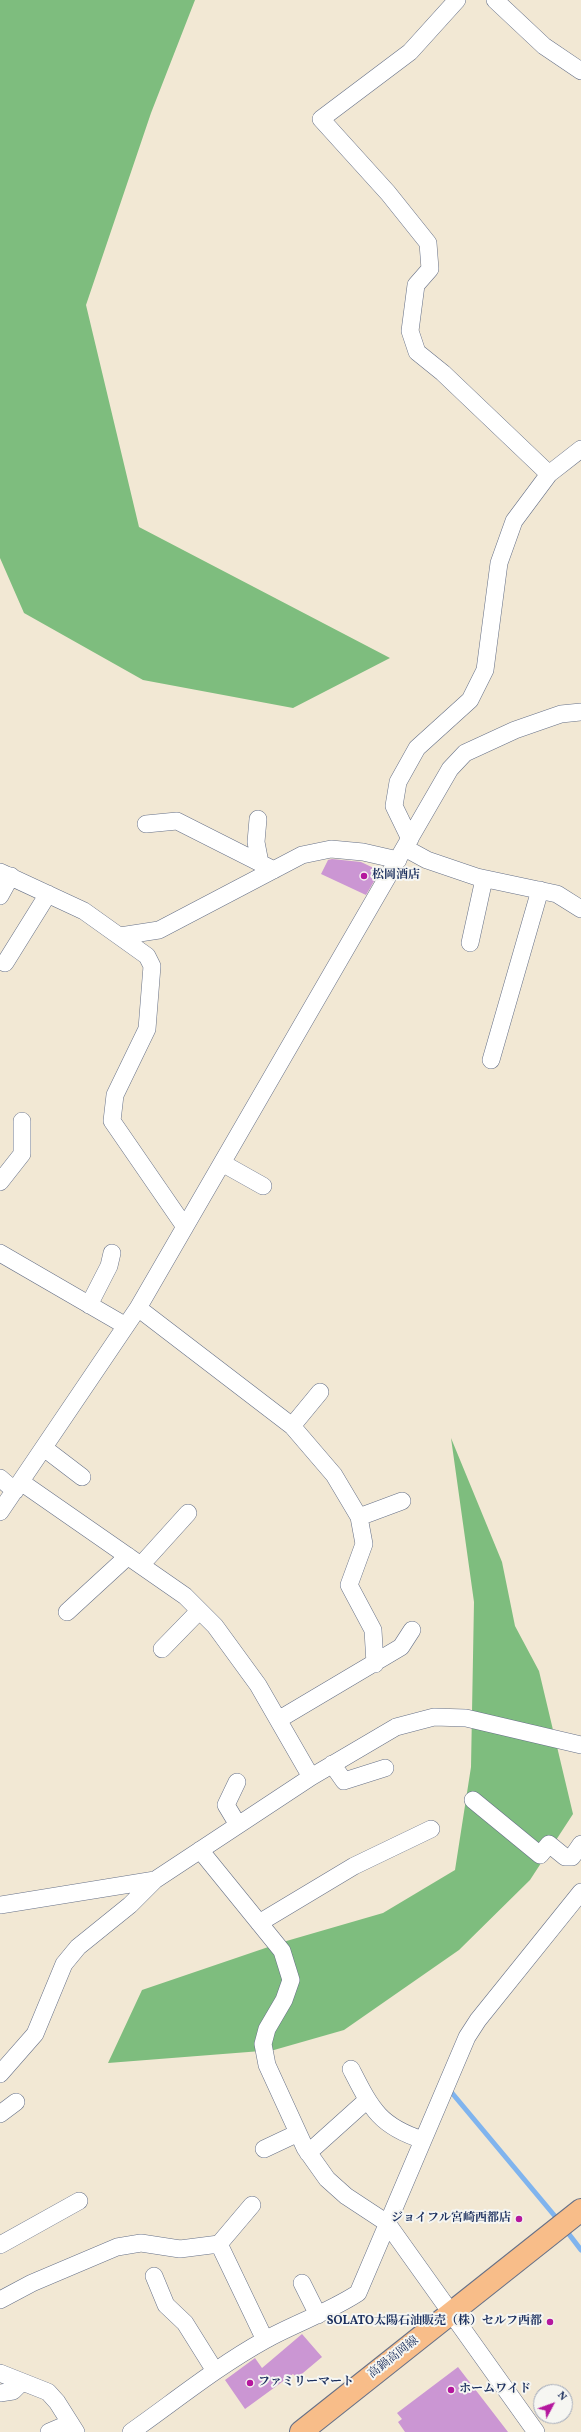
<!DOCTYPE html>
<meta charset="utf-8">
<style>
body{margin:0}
#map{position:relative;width:581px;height:2432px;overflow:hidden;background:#f2e8d4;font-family:Vollkorn,serif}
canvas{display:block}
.north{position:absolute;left:533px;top:2384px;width:40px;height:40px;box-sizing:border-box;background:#f6f6f2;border:1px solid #9ea6b7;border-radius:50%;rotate:49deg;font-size:11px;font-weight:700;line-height:16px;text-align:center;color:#1b2f5e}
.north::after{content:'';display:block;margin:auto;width:14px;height:18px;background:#b5179e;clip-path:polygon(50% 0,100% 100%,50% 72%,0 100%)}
</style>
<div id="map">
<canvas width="581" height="2432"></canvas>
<div class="north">N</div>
</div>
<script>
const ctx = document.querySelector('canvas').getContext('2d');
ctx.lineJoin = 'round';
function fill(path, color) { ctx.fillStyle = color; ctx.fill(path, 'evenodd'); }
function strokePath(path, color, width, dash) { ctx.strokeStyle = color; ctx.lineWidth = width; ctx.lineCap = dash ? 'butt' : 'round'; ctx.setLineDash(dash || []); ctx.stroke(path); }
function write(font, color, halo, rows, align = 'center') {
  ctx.font = font + ' Vollkorn,"Noto Serif JP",serif'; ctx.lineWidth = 4; ctx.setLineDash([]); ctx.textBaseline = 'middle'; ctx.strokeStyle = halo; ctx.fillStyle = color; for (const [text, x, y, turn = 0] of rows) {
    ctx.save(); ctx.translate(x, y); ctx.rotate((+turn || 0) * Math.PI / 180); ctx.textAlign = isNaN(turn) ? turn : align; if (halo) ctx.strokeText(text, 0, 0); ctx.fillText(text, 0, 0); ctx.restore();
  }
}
const forest = new Path2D(`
 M0 0H195L151 113 86 305 139 527 390 658 293 708 143 680 24 613 0 558Z
 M451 1438 502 1562 515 1626 539 1671 573 1814 530 1880 459 1950 344 2030 274 2050 108 2063 142 1990 283 1942 383 1913 455 1870 471 1767 474 1602Z`);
const stream = new Path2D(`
 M452 2093 559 2221
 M565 2229 581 2250`);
const building = new Path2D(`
 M332 859 361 862 380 871 366 895 321 874 328 860Z
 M302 2334 322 2357 297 2378 293 2374 245 2409 225 2380 255 2358 262 2368Z
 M458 2367 508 2432H405L398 2422 402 2419 397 2413Z`);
const minor = new Path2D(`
 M457 0 410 52 321 119 388 193 428 243 430 269 416 285 410 331 417 352 443 373 549 474
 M495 0 544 46 581 71
 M258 819 256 842 260 863
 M146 824 177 821 274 870
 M410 839 394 806 398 782 417 748 470 700 485 670 499 563 514 521 549 474 581 449
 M405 848 427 860 477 877 557 894 581 909
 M0 872 84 911 147 956 152 966 147 1029 115 1095 112 1121 185 1227
 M0 896 11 876
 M120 936 159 930 302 855 331 849 363 852 398 860
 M470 943 484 879
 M5 963 48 894
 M491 1060 540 890
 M222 1163 263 1186
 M0 1182 22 1154V1121
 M0 1253 126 1326
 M89 1305 109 1266 112 1253
 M138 1308 292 1426 334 1475 359 1517 364 1544 349 1585 373 1630 375 1664
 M292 1426 320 1392
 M44 1448 82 1477
 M0 1478 15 1491
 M21 1482 185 1596 215 1626 258 1685 311 1777
 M0 1512 138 1308 450 769 465 753 515 730 561 714 581 712
 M359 1517 402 1501
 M141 1565 188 1513
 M67 1612 128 1556
 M162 1649 199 1611
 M278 1720 401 1647 412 1630
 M332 1764 344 1781 385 1768
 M237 1782 226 1805 238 1825
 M473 1800 540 1855 549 1844 565 1857H572L581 1844
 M200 1850 282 1951 291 1980 284 2000 267 2029 263 2044 267 2065 305 2148 327 2179 346 2196 387 2223 536 2432
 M0 1905 155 1880
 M259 1923 354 1866 431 1829
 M351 2069C371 2108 379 2126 423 2140
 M0 2074 35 2034 64 1964 78 1947 130 1905 155 1880 311 1777 396 1727 434 1717 466 1718 581 1745
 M0 2114 16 2102
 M264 2149 298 2133
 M308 2153 367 2100
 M219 2244 252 2205
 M0 2245 79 2201
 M154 2276 166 2305 185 2323 215 2371
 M302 2283 318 2315
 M0 2300 32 2283 117 2247 141 2243 180 2249 219 2244 265 2340
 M0 2373 48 2392 57 2402 76 2432
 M0 2393 13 2391 22 2382
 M49 2432 70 2423
 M131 2432C175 2401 218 2366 265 2340 296 2323 329 2312 358 2293L467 2037 478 2020 581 1892`);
const major = new Path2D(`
 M301 2432 581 2210`);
const markers = [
 [364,876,4,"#b5179e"],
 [519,2219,4,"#b5179e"],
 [550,2322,4,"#b5179e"],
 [250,2383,4,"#b5179e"],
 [451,2390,4,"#b5179e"]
];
const poiNames = [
 ["松岡酒店",372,876],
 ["ジョイフル宮崎西都店",511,2219,"right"],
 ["SOLATO太陽石油販売（株）セルフ西都",542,2322,"right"],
 ["ファミリーマート",258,2383],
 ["ホームワイド",459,2390]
];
const streetNames = [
 ["高鍋高岡線",394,2358,-38]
];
fill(forest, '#7ebd7e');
strokePath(stream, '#80b4ee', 5);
fill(building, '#cb96d3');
strokePath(minor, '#667087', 18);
strokePath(major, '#667087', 24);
strokePath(minor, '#fff', 17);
strokePath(major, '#f8bd89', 22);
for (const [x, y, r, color] of markers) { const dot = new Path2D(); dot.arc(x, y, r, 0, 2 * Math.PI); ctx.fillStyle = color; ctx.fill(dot); strokePath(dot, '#f6f6f2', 1.5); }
write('bold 12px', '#1b2f5e', '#f6f6f2', poiNames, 'left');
write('12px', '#1b2f5e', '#f6f6f2', streetNames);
</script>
